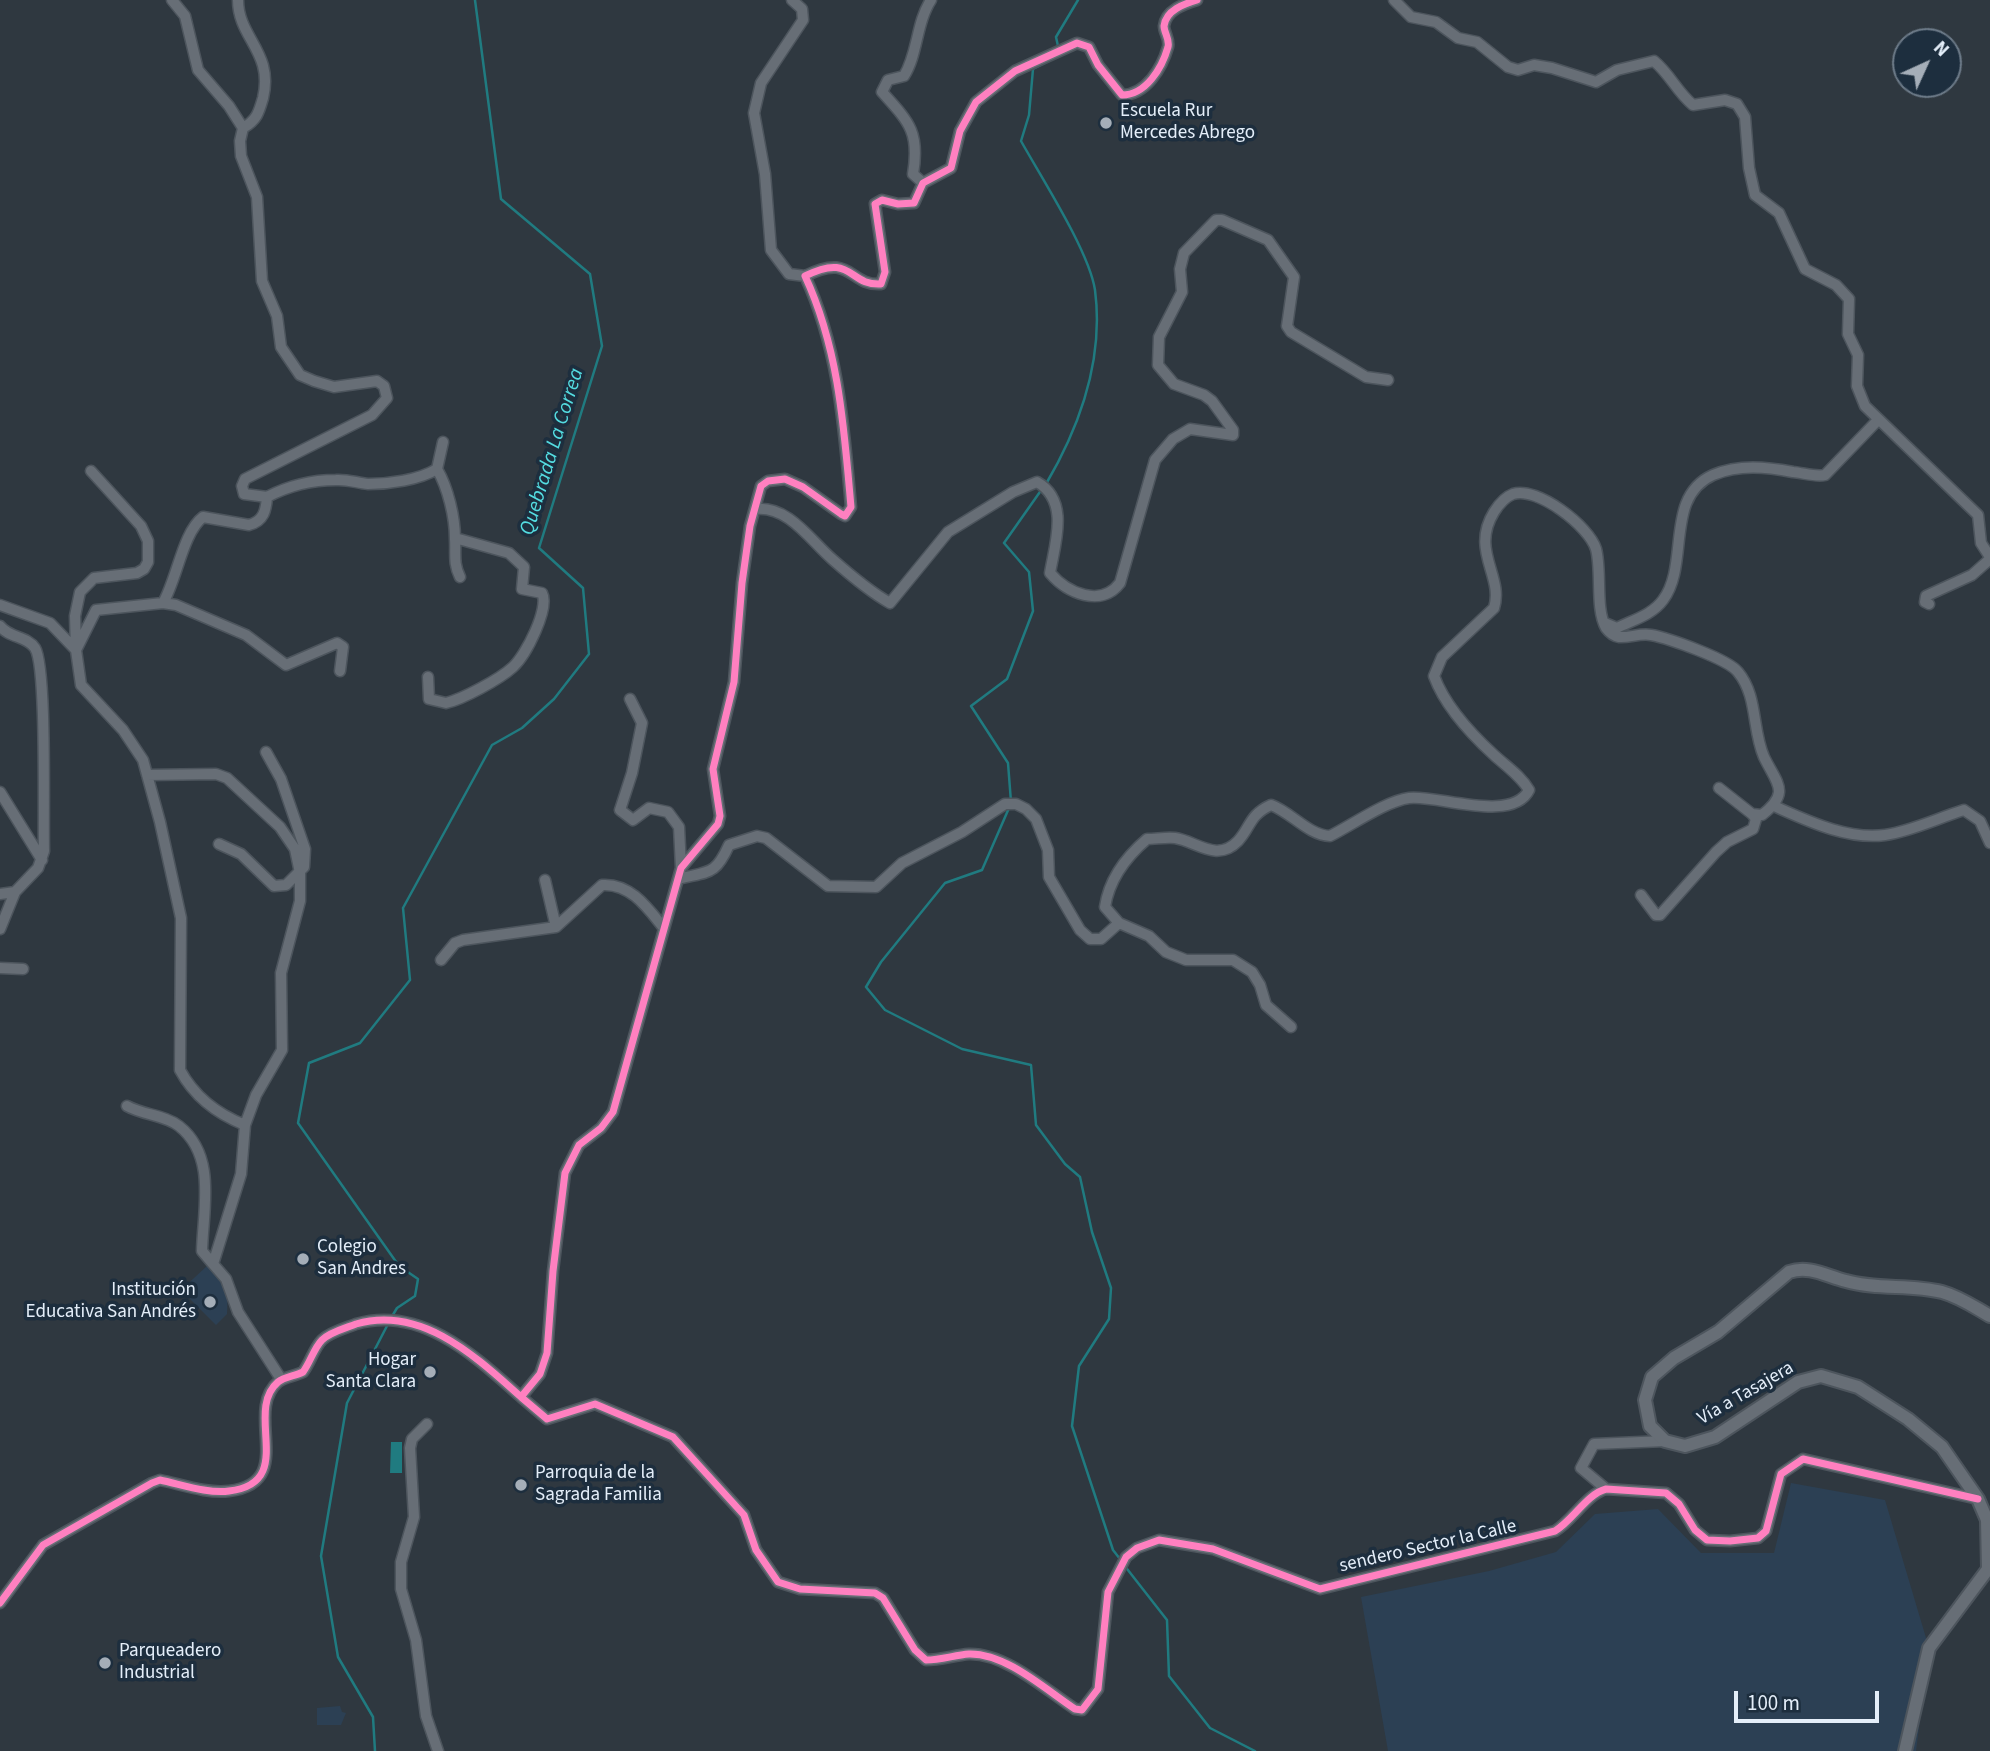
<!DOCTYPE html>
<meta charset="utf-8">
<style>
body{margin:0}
#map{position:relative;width:1990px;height:1751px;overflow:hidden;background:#2f3840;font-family:"Source Sans 3",sans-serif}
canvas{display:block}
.north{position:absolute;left:1892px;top:28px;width:70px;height:70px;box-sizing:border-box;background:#1d2e3e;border:2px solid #6d7b89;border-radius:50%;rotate:45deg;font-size:19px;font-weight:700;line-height:28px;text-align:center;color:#e4eef9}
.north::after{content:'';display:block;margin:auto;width:24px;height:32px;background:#a5aeb8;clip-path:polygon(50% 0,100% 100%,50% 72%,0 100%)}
.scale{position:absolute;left:1734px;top:1691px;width:145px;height:32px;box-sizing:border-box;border:4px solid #e4eef9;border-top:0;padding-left:9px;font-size:21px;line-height:24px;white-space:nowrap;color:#e4eef9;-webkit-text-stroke:5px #1d2e3e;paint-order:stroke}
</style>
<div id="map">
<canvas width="1990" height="1751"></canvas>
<div class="north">N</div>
<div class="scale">100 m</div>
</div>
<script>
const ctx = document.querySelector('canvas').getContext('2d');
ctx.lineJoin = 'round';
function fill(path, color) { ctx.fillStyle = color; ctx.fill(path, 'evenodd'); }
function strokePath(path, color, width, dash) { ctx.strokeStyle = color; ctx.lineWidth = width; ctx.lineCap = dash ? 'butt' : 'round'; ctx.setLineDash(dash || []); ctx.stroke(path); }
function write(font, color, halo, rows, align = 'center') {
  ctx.font = font + ' "Source Sans 3",sans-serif'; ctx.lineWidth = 7; ctx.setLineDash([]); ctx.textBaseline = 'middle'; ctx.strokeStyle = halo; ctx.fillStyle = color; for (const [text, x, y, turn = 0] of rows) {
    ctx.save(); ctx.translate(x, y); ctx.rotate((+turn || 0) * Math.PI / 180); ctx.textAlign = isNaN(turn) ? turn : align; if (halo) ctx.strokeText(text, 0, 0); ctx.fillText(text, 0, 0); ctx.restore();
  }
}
const built = new Path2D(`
 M207 1266 228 1288 227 1314 216 1325 181 1290Z
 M1791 1483 1885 1500 1929 1648 1916 1751H1388L1361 1597 1489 1571 1556 1552 1595 1514 1658 1509 1701 1553H1774Z
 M340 1706 342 1712 346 1713 341 1725H317V1708Z`);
const water = new Path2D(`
 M391 1442H402V1473H390Z`);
const stream = new Path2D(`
 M1058 46 1056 37 1078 0
 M1046 484C1080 426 1104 359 1095 290 1089 251 1041 177 1021 141L1029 115 1033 69 1055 58
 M1011 802 1008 763 971 706 1007 679 1033 611 1029 572 1004 543 1042 489
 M1009 808 982 870 945 883 881 962 866 987 885 1010 962 1049 1031 1065 1036 1125 1065 1164 1080 1177 1092 1232 1111 1288 1109 1319 1079 1366 1072 1426 1113 1550 1120 1559
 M391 1318 397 1308 415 1296 418 1279 399 1266 298 1123 309 1063 360 1043 410 980 403 908 492 745 522 728 554 699 589 654 583 588 539 548 602 346 590 274 501 199 475 0
 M1124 1565 1167 1620 1169 1676 1210 1728 1255 1751
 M375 1751 373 1717 338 1657 321 1556 347 1403 388 1324`);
const minor = new Path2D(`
 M238 0C238 38 274 52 263 98 259 112 257 120 243 128
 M792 0 802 9 803 20 761 83 754 113 765 174 771 250 789 274 805 276
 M1394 0 1411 17 1436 22 1458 38 1477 42 1508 67 1518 70 1534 65 1552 68 1596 82 1617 70 1654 61C1670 74 1677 92 1693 105L1725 100 1737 104 1745 117 1749 168 1755 195 1779 213 1805 269 1836 285 1849 299 1848 334 1858 355 1857 386 1865 406 1978 515 1981 543 1990 557
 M923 183 913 174C920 132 909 122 882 92L888 80 904 76C918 54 916 23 931 0
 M437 469C448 488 455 517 455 539 456 554 453 563 460 577
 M91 471 141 526 148 541V562L144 569 137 573 94 578 80 592 75 616 76 650 81 685 123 730 143 760 160 822 181 918 180 1070C194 1096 217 1114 245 1125L241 1174 213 1264 226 1279 238 1312 281 1379
 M267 497C288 486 313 480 336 480 347 479 357 483 368 484 389 484 419 480 437 469L443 442
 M756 509C789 506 810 540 832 559 849 574 870 592 890 603L948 532 1013 492 1037 482C1070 501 1055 543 1050 573 1067 593 1101 608 1120 583L1155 460 1173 439 1190 429 1233 435V430L1212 401 1204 395 1174 384 1158 365 1159 337 1182 292 1180 269 1184 253 1216 220H1222L1268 240 1294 277 1287 326 1291 332 1366 377 1388 380
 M163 603 176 605 246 635 286 665 337 643 343 647 340 671
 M1929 604 1925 602 1926 596 1972 575 1990 559
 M0 605 50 623 76 650
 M1605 623 1617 628C1633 620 1652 615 1663 600 1690 564 1664 497 1713 475 1739 464 1767 467 1793 472 1804 473 1815 477 1825 475L1877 421
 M0 626C9 638 27 636 35 648 47 667 43 818 44 851L38 868 15 892 0 929
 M76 650 96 610 163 603C177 579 183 532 203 517L249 525C264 521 266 510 267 497L244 494 242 486 245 479 372 415 387 398 384 386 377 381 334 387 314 381 300 375 281 347 277 316 262 281 257 197 241 156 240 141 243 128 229 106 198 70 185 16 172 0
 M428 677 429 699 446 703C463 699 500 679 513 667 526 655 550 608 542 593L522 589 524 567 509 553 455 538
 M630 699 642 723 632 773 620 810 633 820 649 808 668 812 679 827 681 868
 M147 775 216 774 227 778 280 827 295 849 300 873V901L281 973 282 1050 256 1095 245 1125
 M0 792 42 860
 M1774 806C1808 821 1847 840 1885 835 1912 831 1938 818 1964 810L1980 821 1990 843
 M219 844 241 854 274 886 286 885 304 867 305 849 281 779 266 752
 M678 879C709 871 715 876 729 845L757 836 766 838 828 886 876 887 902 863 962 832 1005 804H1016L1026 809 1036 819 1048 850 1049 877 1080 930 1090 939H1101L1119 923 1149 936 1166 952 1186 960H1233L1252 972 1260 985 1266 1005 1291 1027
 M545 880 556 927
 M0 894 15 892
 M1641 895 1656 915H1660L1716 852 1727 842 1753 829 1756 819 1752 814
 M1119 923 1105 907C1109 880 1126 857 1147 839 1156 839 1166 837 1175 838 1196 841 1217 863 1238 841 1251 827 1249 815 1271 805 1291 812 1308 835 1330 836 1352 825 1386 801 1409 798 1436 794 1512 824 1529 790 1521 776 1506 766 1494 755 1471 734 1445 706 1434 676L1442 657 1494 608C1504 576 1470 551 1494 512 1499 504 1505 497 1513 494 1537 486 1589 526 1596 549 1602 571 1595 609 1606 628 1609 632 1614 636 1619 637 1629 638 1640 633 1651 635 1668 638 1728 659 1738 672 1758 696 1752 730 1764 757 1777 784 1791 792 1762 815L1752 814 1719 788
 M441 960 455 943 463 940 556 927 602 885C630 883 647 907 663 927
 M0 968 23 969
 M127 1106C143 1115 165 1115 179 1126 217 1156 203 1209 202 1251L213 1264
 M521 1397 547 1419 595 1404 673 1437 744 1515 756 1550 778 1582 800 1589 875 1593 883 1598 915 1650 926 1660C941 1660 955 1655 969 1654 1006 1653 1046 1690 1075 1709L1082 1710 1098 1689 1108 1592 1126 1557 1137 1548 1159 1540 1213 1549 1320 1589 1555 1531C1573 1520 1587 1494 1606 1489L1666 1493 1679 1504 1695 1530 1707 1540 1730 1541 1758 1538 1766 1531 1781 1474 1803 1459 1978 1499
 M427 1424 412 1439 410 1448 414 1517 401 1562V1589L416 1640 426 1716 438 1751
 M1606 1489 1581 1468 1594 1444 1665 1441
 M0 1603 43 1545 152 1483 160 1480C180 1484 208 1494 229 1491 298 1483 243 1412 278 1382 284 1377 295 1376 303 1372 310 1363 314 1348 322 1340 330 1332 346 1328 356 1324 422 1305 476 1357 521 1397L540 1374 547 1353 553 1271 565 1173 579 1145 601 1128 613 1112 681 868 718 824 720 816 713 769 734 682 742 583 750 526 761 486 768 481 785 479 803 487 841 514 845 516 851 507C844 428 839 349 805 276 853 252 848 286 881 284L885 272 875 204 882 200 898 204 914 203 923 183 951 168 960 131 976 102 1015 71 1077 43 1089 47 1098 65 1122 95C1146 95 1162 68 1168 47 1170 39 1164 33 1164 26 1166 10 1184 4 1197 0`);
const tertiary = new Path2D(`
 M1905 1751 1929 1648 1988 1569 1987 1520 1978 1499 1942 1447 1908 1419 1858 1387 1821 1376 1798 1382 1715 1437 1685 1446 1665 1441 1650 1426 1645 1400 1652 1377 1674 1358 1718 1332 1789 1272C1809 1265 1826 1276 1846 1281 1877 1290 1911 1284 1942 1292 1960 1297 1974 1307 1990 1316`);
const cycleway = new Path2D(`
 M521 1397 547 1419 595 1404 673 1437 744 1515 756 1550 778 1582 800 1589 875 1593 883 1598 915 1650 926 1660C941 1660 955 1655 969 1654 1006 1653 1046 1690 1075 1709L1082 1710 1098 1689 1108 1592 1126 1557 1137 1548 1159 1540 1213 1549 1320 1589 1555 1531C1573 1520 1587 1494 1606 1489L1666 1493 1679 1504 1695 1530 1707 1540 1730 1541 1758 1538 1766 1531 1781 1474 1803 1459 1978 1499
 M0 1603 43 1545 152 1483 160 1480C180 1484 208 1494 229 1491 298 1483 243 1412 278 1382 284 1377 295 1376 303 1372 310 1363 314 1348 322 1340 330 1332 346 1328 356 1324 422 1305 476 1357 521 1397L540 1374 547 1353 553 1271 565 1173 579 1145 601 1128 613 1112 681 868 718 824 720 816 713 769 734 682 742 583 750 526 761 486 768 481 785 479 803 487 841 514 845 516 851 507C844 428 839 349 805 276 853 252 848 286 881 284L885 272 875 204 882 200 898 204 914 203 923 183 951 168 960 131 976 102 1015 71 1077 43 1089 47 1098 65 1122 95C1146 95 1162 68 1168 47 1170 39 1164 33 1164 26 1166 10 1184 4 1197 0`);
const markers = [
 [1106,123,7,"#a5aeb8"],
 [303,1259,7,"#a5aeb8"],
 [210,1302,7,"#a5aeb8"],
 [430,1372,7,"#a5aeb8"],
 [521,1485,7,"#a5aeb8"],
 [105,1663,7,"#a5aeb8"]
];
const poiNames = [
 ["Escuela Rur",1120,112],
 ["Mercedes Abrego",1120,134],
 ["Colegio",317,1248],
 ["San Andres",317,1270],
 ["Institución",196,1291,"right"],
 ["Educativa San Andrés",196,1313,"right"],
 ["Hogar",416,1361,"right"],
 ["Santa Clara",416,1383,"right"],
 ["Parroquia de la",535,1474],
 ["Sagrada Familia",535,1496],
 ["Parqueadero",119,1652],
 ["Industrial",119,1674]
];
const streetNames = [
 ["Vía a Tasajera",1746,1394,-30],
 ["sendero Sector la Calle",1428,1547,-13]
];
const waterNames = [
 ["Quebrada La Correa",553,452,-73]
];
fill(built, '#2c4054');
fill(water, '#207b80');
strokePath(stream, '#207b80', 2.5);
strokePath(minor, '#4d555d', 13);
strokePath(tertiary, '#4d555d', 16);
strokePath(minor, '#676e76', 10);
strokePath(tertiary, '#676e76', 12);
strokePath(cycleway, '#ff80c0', 7);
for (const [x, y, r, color] of markers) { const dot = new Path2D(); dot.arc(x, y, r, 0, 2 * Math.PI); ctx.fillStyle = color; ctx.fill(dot); strokePath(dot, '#1d2e3e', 2.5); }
write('19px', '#e4eef9', '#1d2e3e', poiNames, 'left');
write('19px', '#e4eef9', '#1d2e3e', streetNames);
write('italic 21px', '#54dce1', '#1d2e3e', waterNames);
</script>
